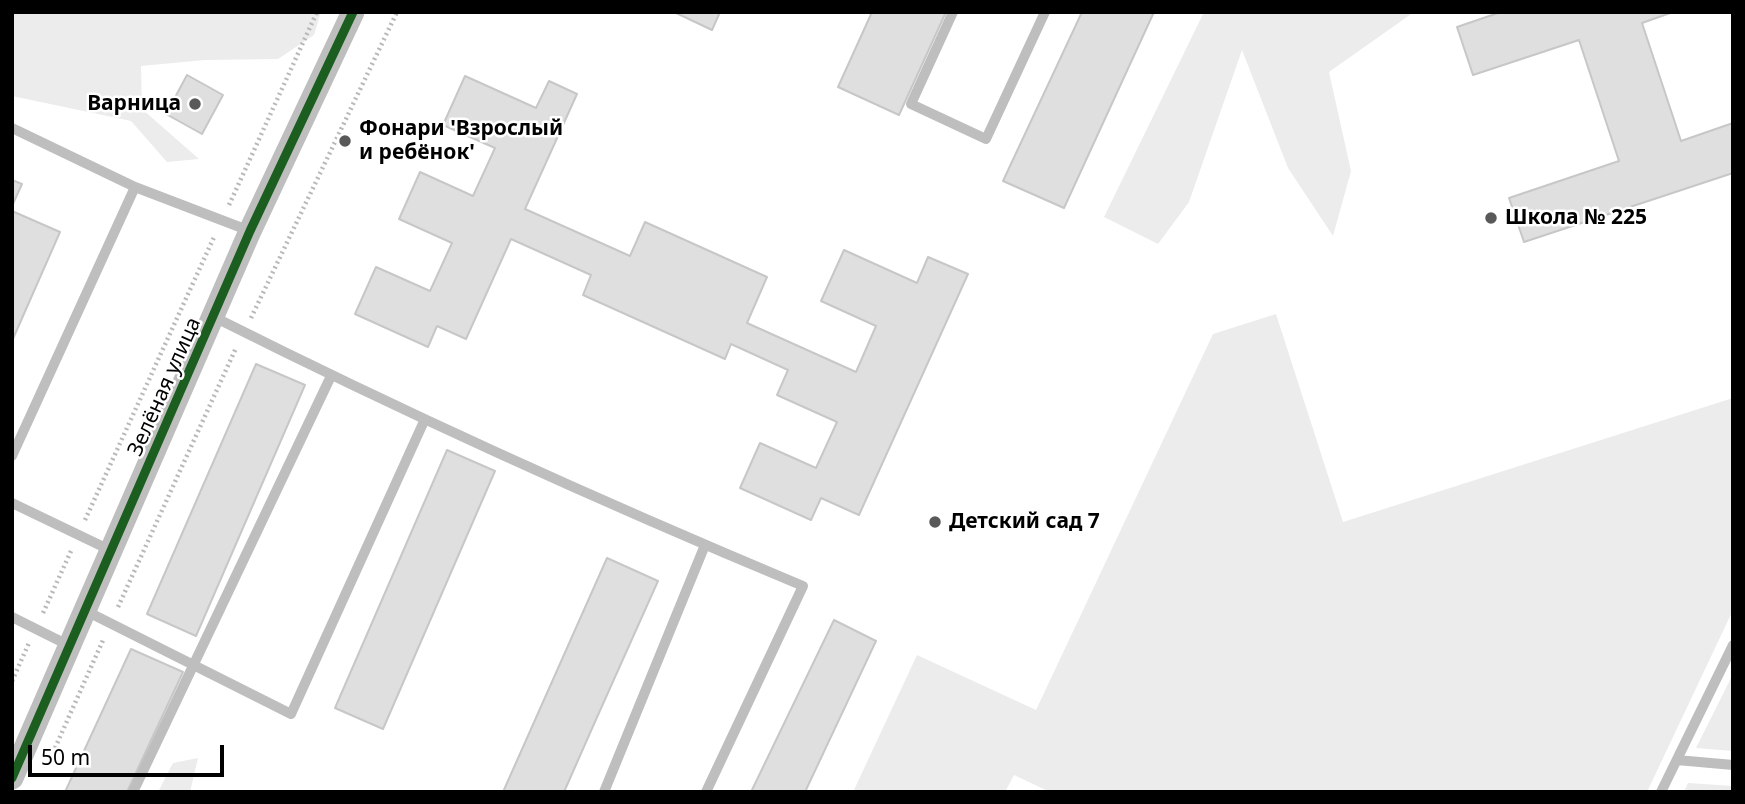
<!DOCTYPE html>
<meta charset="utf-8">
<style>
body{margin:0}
#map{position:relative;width:1745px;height:804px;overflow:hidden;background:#fff;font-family:"Noto Sans",sans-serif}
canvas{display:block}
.frame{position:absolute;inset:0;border:14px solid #000;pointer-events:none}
.scale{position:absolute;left:28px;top:745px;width:196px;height:32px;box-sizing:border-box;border:4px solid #000;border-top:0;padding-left:9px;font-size:21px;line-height:24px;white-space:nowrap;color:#000;-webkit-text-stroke:5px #fff;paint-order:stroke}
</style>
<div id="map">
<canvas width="1745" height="804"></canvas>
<div class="frame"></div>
<div class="scale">50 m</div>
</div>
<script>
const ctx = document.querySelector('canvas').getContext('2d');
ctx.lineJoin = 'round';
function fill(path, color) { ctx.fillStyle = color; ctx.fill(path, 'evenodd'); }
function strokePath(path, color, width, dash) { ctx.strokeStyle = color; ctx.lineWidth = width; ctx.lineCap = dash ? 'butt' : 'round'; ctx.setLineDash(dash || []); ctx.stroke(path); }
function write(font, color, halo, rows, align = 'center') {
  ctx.font = font + ' "Noto Sans",sans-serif'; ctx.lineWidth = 5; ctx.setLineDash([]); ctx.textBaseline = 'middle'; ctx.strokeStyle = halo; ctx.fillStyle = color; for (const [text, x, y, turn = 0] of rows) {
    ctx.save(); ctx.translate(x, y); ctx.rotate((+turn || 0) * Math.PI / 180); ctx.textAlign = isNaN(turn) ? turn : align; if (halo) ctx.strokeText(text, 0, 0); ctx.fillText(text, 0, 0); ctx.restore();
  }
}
const green = new Path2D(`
 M12 12H321L314 35 278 59 205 60 141 66 142 109 199 159 167 162 131 121 12 96Z
 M1204 12H1414L1329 72 1351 171 1333 236 1288 168 1242 50 1189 202 1158 244 1104 217Z
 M1276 314 1343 522 1733 398V610L1647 792H1050L1014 775 1005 792H853L917 655 1036 710 1213 334Z
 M1733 674V751L1696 748Z
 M198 758 190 792H158L173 763Z
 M1688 783 1733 786V792H1684Z`);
const building = new Path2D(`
 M674 12H720L712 30Z
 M872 12H946L899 115 838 87Z
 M1082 12H1154L1064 208 1003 181Z
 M1501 12H1673L1642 23 1681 141 1733 123V173L1524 242 1509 198 1619 161 1579 40 1473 75 1457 27Z
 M187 75 223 95 202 134 166 114Z
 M465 76 536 108 549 81 577 94 525 209 630 256 645 222 767 277 747 323 856 372 876 326 821 301 844 250 917 283 928 257 968 274 859 515 821 498 811 520 740 488 760 443 816 468 837 422 777 395 788 370 731 344 725 359 583 295 591 275 511 239 466 339 437 326 428 347 355 314 376 267 430 291 452 243 399 219 420 172 473 196 495 148 443 125Z
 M12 180 22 184 12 206Z
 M12 211 60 232 12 341Z
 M256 364 305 385 196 636 147 614Z
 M447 450 495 471 383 729 335 708Z
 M607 558 658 581 594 724 564 792H503Z
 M834 620 876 641 805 792H751Z
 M131 649 183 672 147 749 127 792H65Z`);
const path = new Path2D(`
 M229 205 317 12
 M251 318 397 12
 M85 520 215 235
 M118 607 236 348
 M43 613 71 551
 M12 681 29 643
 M55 748 104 638`);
const service = new Path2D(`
 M953 12 911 104 986 139 1045 12
 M12 128 135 187
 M214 317C407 414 604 503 803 586L706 792
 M12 456 135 187 250 231
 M12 503 112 551
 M84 610 291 714 425 419
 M12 617 70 646
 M1677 760 1733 765
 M133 792 331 376
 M604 792 705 545
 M1661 792 1733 645`);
const minor = new Path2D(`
 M12 778 250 231 353 12`);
const cycleway = new Path2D(`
 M12 778 250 231 353 12`);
const markers = [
 [195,104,7,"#595959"],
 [345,141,7,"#595959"],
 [1491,218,7,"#595959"],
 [935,522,7,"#595959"]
];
const poiNames = [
 ["Варница",181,104,"right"],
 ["Фонари 'Взрослый",359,129],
 ["и ребёнок'",359,153],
 ["Школа № 225",1505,218],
 ["Детский сад 7",949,522]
];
const streetNames = [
 ["Зелёная улица",165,387,-66]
];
fill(green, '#ececec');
fill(building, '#dfdfdf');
strokePath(building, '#c7c7c7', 2);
strokePath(path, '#b9b9b9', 4.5, [2, 3.5]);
strokePath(service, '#bebebe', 10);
strokePath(minor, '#bebebe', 23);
strokePath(cycleway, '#1b5e20', 9);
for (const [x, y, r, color] of markers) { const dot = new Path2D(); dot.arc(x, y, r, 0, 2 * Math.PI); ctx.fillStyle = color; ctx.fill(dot); strokePath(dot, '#fff', 2.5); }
write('bold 21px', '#000', '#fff', poiNames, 'left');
write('21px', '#000', '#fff', streetNames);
</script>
